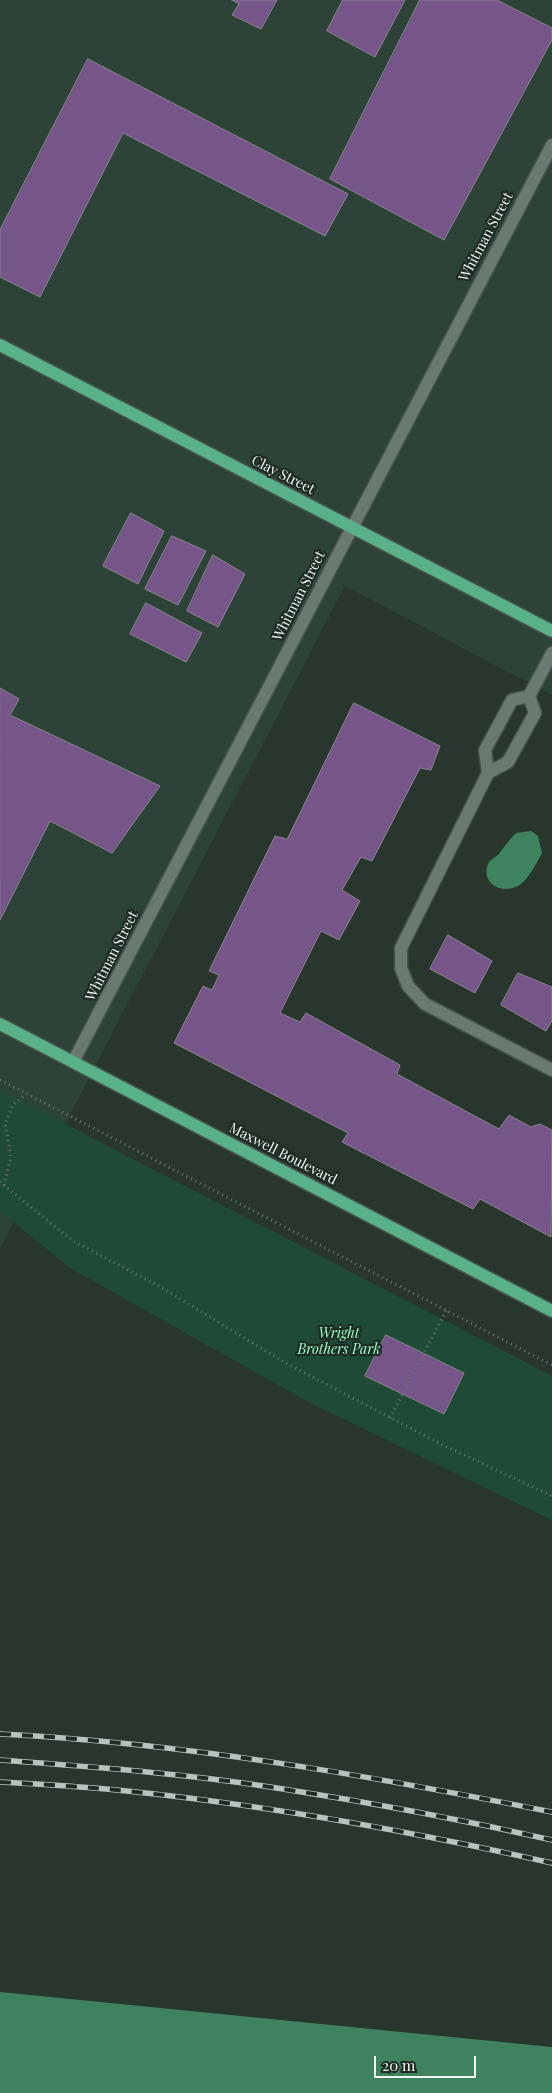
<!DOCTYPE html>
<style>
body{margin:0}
#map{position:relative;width:552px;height:2093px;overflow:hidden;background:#28362e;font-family:"Playfair Display",serif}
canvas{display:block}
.scale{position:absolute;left:374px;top:2056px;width:102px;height:22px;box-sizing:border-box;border:2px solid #eef7f2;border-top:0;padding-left:6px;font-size:15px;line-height:18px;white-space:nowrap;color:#eef7f2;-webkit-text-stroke:4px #1e2c24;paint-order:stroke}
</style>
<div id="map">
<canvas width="552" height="2093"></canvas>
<div class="scale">20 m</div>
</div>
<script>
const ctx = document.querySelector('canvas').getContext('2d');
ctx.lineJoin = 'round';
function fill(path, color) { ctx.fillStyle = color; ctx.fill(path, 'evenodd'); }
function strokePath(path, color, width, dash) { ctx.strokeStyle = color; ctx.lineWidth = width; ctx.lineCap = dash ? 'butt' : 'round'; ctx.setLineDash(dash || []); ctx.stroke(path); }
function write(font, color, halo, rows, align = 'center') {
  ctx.font = font + ' "Playfair Display",serif'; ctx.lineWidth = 4.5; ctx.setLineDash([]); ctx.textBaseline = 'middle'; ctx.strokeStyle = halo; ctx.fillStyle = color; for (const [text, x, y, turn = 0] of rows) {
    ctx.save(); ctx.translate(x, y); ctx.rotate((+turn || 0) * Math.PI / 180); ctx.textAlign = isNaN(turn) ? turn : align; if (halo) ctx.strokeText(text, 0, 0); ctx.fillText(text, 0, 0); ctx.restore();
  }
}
const built = new Path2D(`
 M0 0H552V695L345 586 0 1249Z`);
const green = new Path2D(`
 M0 1090 552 1376V1520L308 1402 70 1268 0 1211Z`);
const water = new Path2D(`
 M531 831 538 836 542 853C538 861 528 879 521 884 505 896 480 885 488 864 490 859 495 858 499 854 504 847 510 839 516 833Z
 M0 1992 552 2047V2093H0Z`);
const building = new Path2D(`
 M232 0H277L261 29 232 15 239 4Z
 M343 0H405L375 57 327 31Z
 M420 0H497L552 28V40L444 240 330 179Z
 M88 59 348 194 325 236 123 133 40 297 0 277V230Z
 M131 513 164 531 138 584 103 566Z
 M172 536 206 551 178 605 145 589Z
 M213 555 245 574 218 627 187 611Z
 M146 603 202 633 186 662 130 634Z
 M0 688 19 699 10 715 160 786 112 853 50 821 0 920Z
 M354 703 440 746 431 770 420 768 372 861 361 857 342 890 360 901 339 940 321 931 280 1013 300 1022 306 1013 400 1065 397 1074 499 1129 509 1115 531 1127 540 1124 552 1130 551 1237 480 1199 473 1209 342 1142 348 1133 174 1043 203 986 212 990 219 975 209 971 275 836 287 839Z
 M448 935 492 961 475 993 430 969Z
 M518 973 552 987V1021L546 1031 501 1005Z
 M386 1335 464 1373 444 1414 365 1376Z`);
const path = new Path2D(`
 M0 1080 552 1365
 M0 1182 73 1241 159 1286 289 1365 445 1446 552 1496
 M4 1185 11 1157 5 1124 13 1105 26 1094
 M390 1418 446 1311`);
const minor = new Path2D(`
 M529 696 535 713 508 762 488 773 485 750 512 700 529 696 552 653
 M488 773 401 948V968L408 986 425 1004 552 1070
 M73 1062 552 145`);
const major = new Path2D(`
 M0 345 552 631
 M0 1024 552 1311`);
const rail = new Path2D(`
 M0 1734C186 1743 370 1776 552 1812
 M0 1760C95 1767 190 1774 283 1789 374 1803 463 1820 552 1840
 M0 1782C35 1784 71 1786 106 1789 256 1803 405 1830 552 1863`);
const streetNames = [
 ["Whitman Street",486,237,-62],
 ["Clay Street",283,475,27],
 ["Whitman Street",299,596,-63],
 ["Whitman Street",112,956,-63],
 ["Maxwell Boulevard",283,1154,27]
];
const parkNames = [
 ["Wright",339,1334],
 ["Brothers Park",339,1350]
];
fill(built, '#2e4338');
fill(green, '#1f4a35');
fill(water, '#3e8260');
fill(building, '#765588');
strokePath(building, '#8d8492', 1);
strokePath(minor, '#45514b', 15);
strokePath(major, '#45514b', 15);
strokePath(path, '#6a7770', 3, [1, 4]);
strokePath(minor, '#6b7a71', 12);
strokePath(major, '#58b188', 12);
strokePath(rail, '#b9c3bd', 5.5);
strokePath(rail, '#1e2c24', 4, [11]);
write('14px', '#eef7f2', '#1e2c24', streetNames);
write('italic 14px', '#9afcc8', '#1e2c24', parkNames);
</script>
